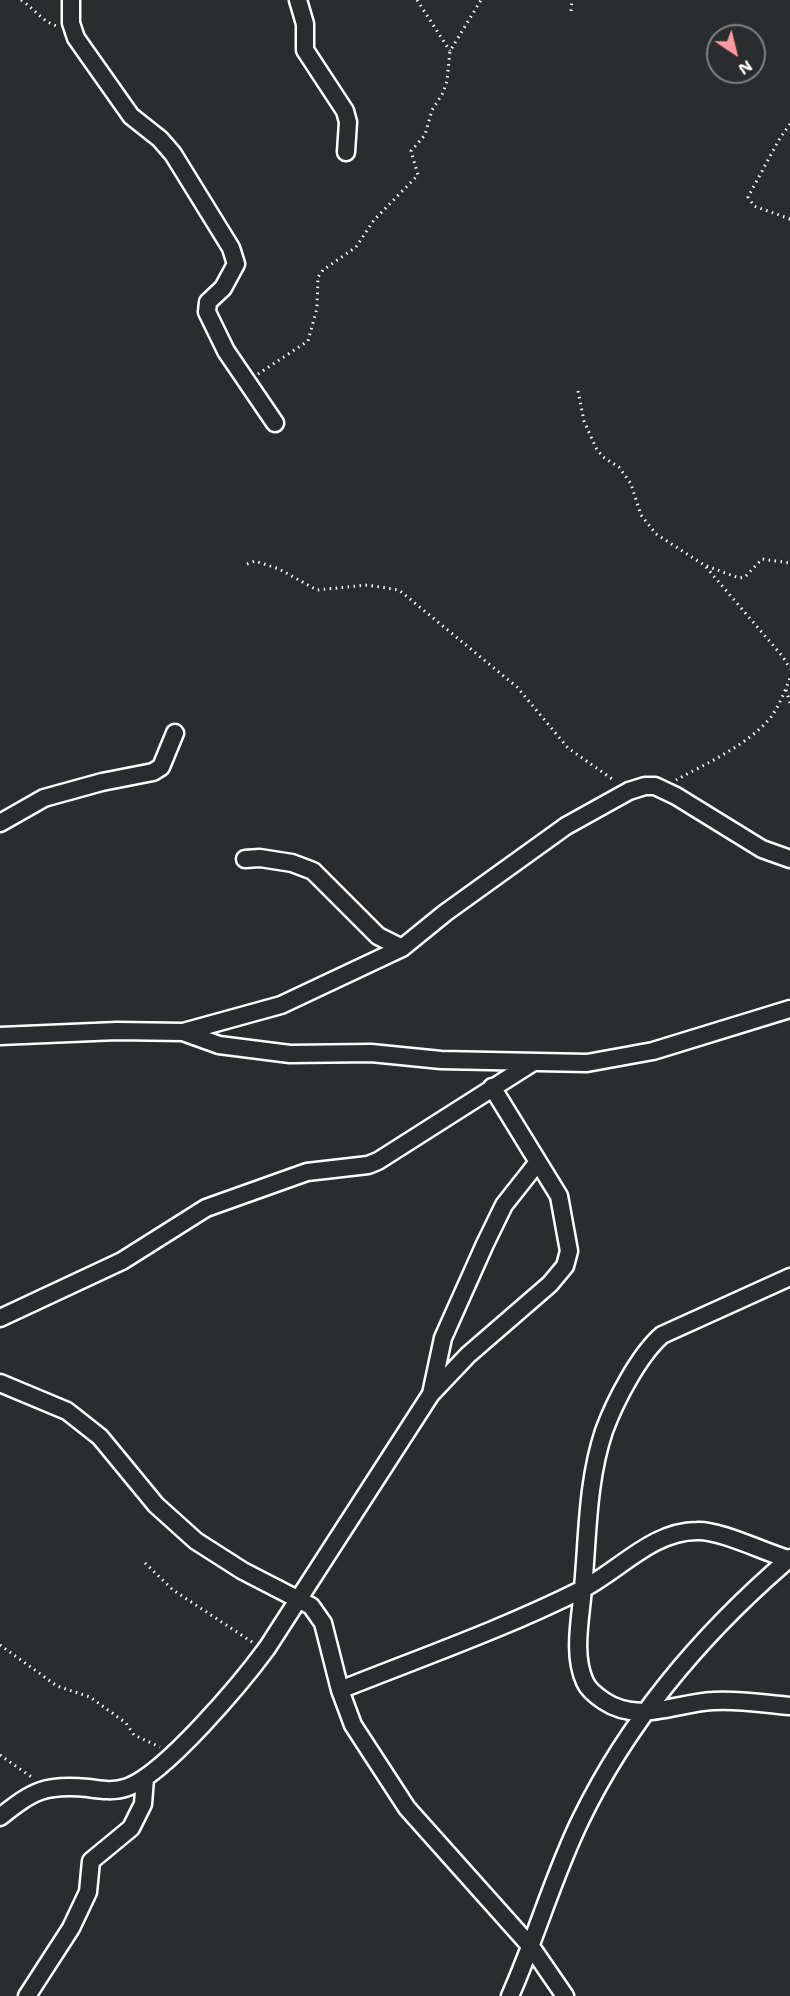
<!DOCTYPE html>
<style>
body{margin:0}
#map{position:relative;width:790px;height:1996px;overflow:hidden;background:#2a2d2e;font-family:"Shantell Sans",sans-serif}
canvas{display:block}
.north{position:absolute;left:706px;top:24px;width:60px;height:60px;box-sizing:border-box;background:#2a2d2e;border:2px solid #7f8182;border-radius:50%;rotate:145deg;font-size:16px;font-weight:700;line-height:24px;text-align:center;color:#fff}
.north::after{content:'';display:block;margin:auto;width:21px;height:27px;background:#ff9aa2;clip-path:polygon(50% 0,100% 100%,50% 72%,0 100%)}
</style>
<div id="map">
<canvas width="790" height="1996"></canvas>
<div class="north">N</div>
</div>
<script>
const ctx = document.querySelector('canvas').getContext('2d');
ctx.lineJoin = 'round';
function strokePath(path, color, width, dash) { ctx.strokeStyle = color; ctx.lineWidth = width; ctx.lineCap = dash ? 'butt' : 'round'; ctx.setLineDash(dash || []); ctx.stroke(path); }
const path = new Path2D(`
 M21 0C35 9 41 21 57 26
 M417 0 450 51
 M571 11 572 0
 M790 124 780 138 748 197 754 206 790 219
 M258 374 308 341 317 308 318 277 323 270 356 247 374 220 418 175 411 151 425 135 432 110 443 93 447 81 450 51 481 0
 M578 391 584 421 596 448 603 457 619 467 631 484 641 515 656 534 704 565 739 578 745 577 762 559 790 563
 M247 564 255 561 279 569 317 590 367 585 399 590 517 687 568 748 615 781
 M706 567 783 657 790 669
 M786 690 790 703
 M676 780C707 763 748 745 771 717 779 706 785 691 790 678
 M145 1563 173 1590 252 1642
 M0 1645 57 1686 90 1697 126 1723 134 1735 160 1747
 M0 1755 33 1778`);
const minor = new Path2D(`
 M71 0V23L76 38 131 116 160 139 173 154 231 248 236 264 223 288 208 302 207 312 226 351 275 423
 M298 0 305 24V50L345 111 348 122 346 152
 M0 823 44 798 102 782 153 772 161 767 175 733
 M245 859 260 858 292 863 313 871 378 936 402 948
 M183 1032 219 1045 290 1054 371 1053 441 1060 587 1063 653 1051 790 1009
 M0 1036 117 1031 183 1032 281 1005 402 948 445 913 566 826 629 791 645 786H655L676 796 762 849 790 859
 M790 1277 662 1335C639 1355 615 1401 604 1431 587 1482 588 1534 583 1588 581 1617 572 1654 585 1682 588 1689 598 1697 604 1701 638 1724 675 1703 713 1701 738 1699 765 1704 790 1706
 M0 1318 122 1261 206 1208 307 1172 368 1165 378 1161 532 1063
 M0 1383 67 1411 100 1437 156 1505 196 1541 243 1571 311 1606 323 1623 340 1690 353 1725 407 1808 532 1948 565 1996
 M432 1393 468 1355 550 1284 565 1266 569 1251 559 1196 492 1087
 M340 1690C420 1658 503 1629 581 1590 619 1571 652 1531 697 1531 720 1530 764 1552 788 1559
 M0 1817C33 1791 44 1784 88 1788 101 1790 115 1792 128 1787 166 1773 242 1682 267 1648L431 1394 443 1338 485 1244 504 1205 538 1162
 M27 1996 71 1928 88 1892 91 1861 131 1828 143 1804 145 1778
 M510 1996C536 1938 553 1876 581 1819 630 1718 706 1630 790 1558`);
strokePath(minor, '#fff', 21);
strokePath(path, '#fff', 3, [1.5, 4.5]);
strokePath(minor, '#2a2d2e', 16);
</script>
